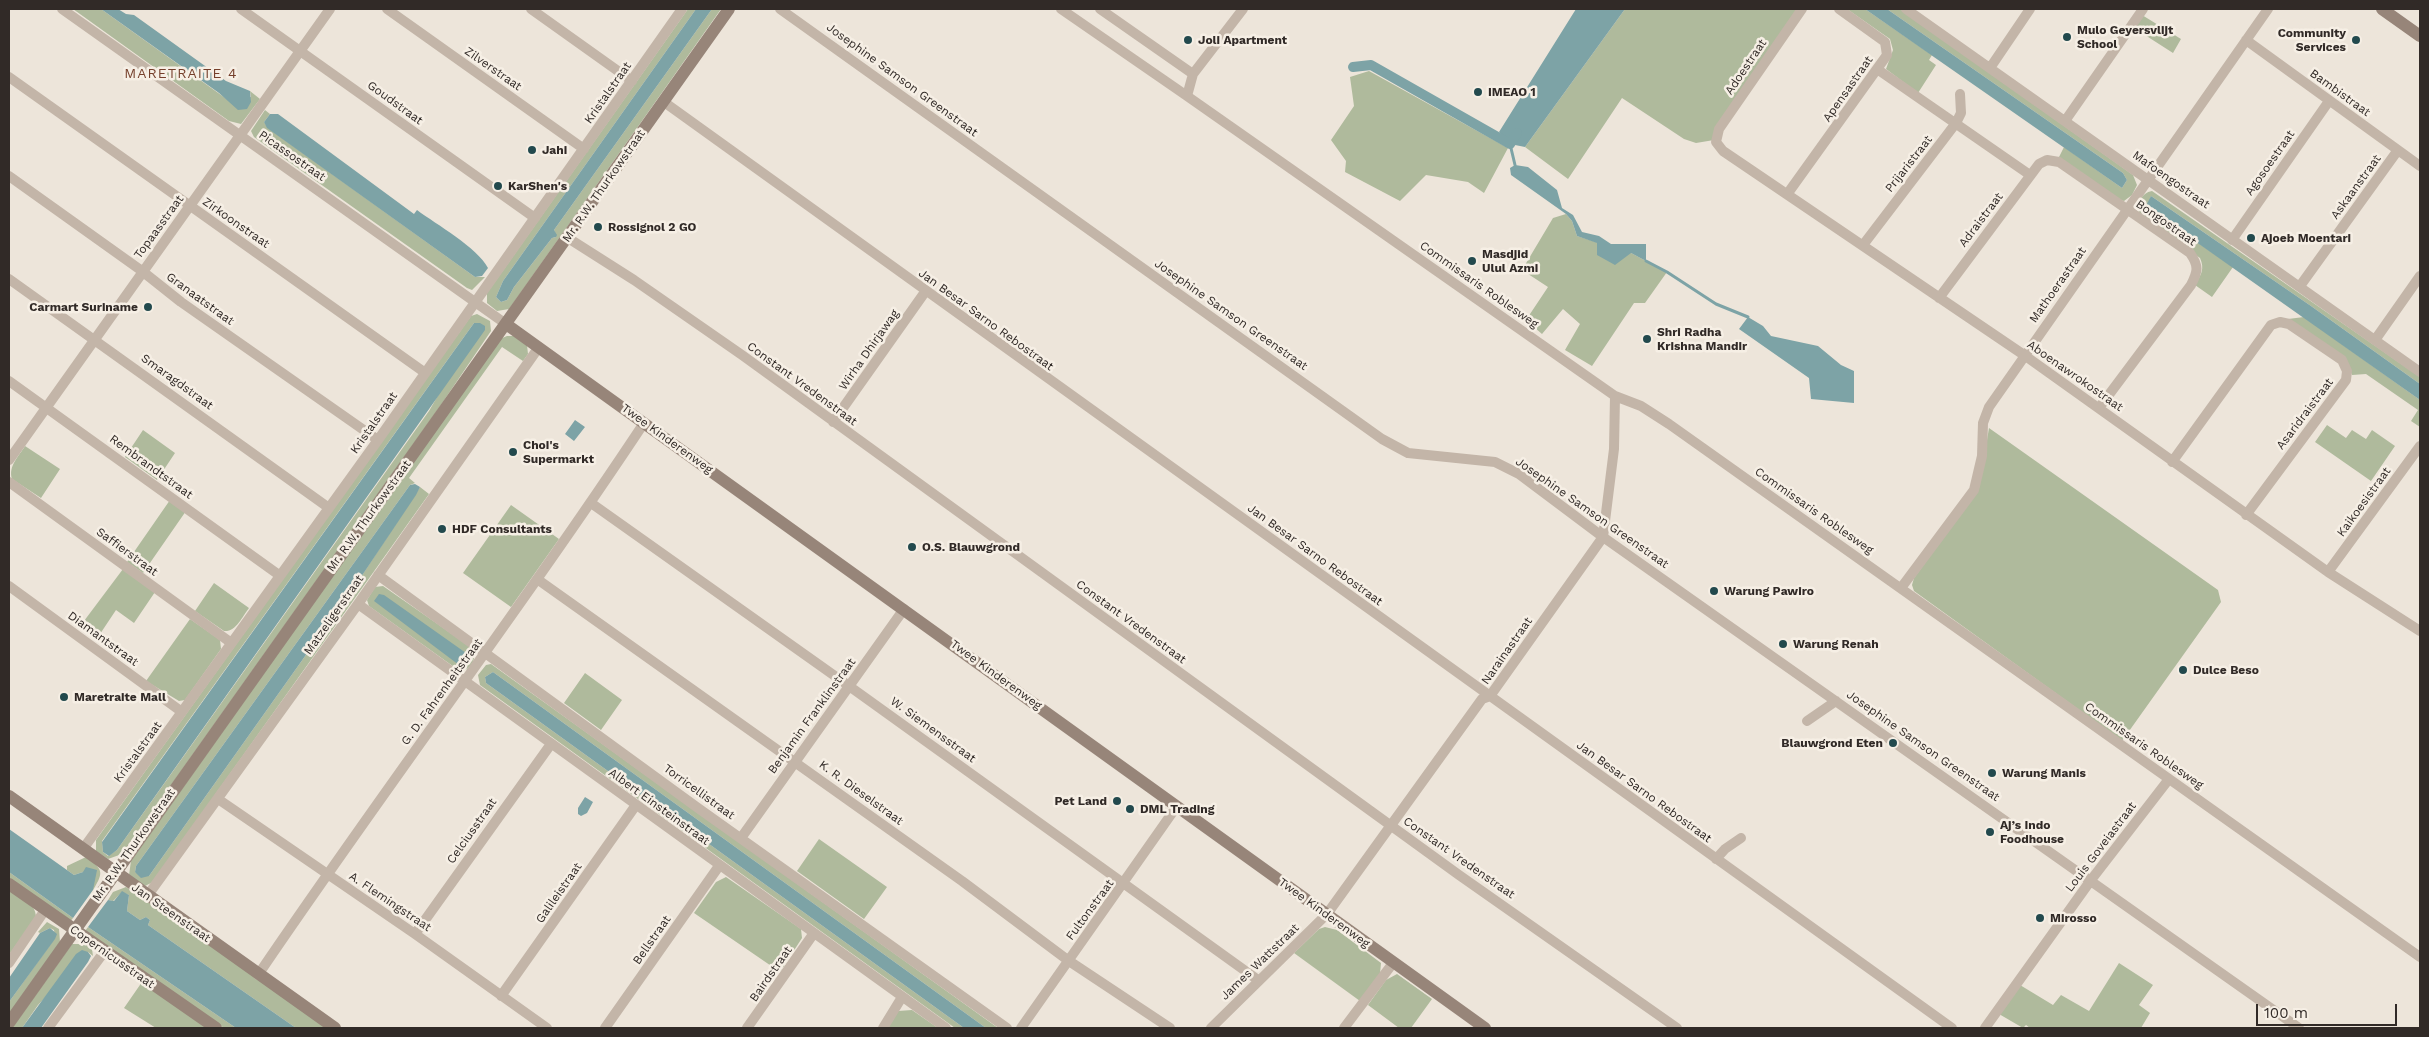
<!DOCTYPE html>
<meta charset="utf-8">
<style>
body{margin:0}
#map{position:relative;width:2429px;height:1037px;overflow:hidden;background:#ede5da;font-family:"Work Sans",sans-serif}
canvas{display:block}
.frame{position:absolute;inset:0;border:10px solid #312a27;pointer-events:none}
.scale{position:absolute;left:2256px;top:1004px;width:141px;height:22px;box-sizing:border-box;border:2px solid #312a27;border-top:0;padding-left:6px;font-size:15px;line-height:18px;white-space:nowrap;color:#312a27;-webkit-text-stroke:4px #f6efe5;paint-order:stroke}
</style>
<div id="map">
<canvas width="2429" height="1037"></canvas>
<div class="frame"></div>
<div class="scale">100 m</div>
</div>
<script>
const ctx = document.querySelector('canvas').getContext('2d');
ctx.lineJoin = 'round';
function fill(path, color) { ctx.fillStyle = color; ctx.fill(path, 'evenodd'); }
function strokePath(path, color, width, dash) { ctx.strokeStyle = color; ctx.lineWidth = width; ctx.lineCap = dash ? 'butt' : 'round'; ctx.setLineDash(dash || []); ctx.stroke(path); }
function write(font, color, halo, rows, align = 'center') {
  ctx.font = font + ' "Work Sans",sans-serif'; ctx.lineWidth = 5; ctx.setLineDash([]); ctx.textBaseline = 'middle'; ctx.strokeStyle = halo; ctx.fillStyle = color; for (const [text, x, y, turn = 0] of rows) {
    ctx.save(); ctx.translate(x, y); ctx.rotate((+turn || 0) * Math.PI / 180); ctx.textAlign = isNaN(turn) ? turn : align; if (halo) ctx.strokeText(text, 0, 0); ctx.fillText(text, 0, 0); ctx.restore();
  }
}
const green = new Path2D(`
 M73 9H101L228 100 251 97 250 91 260 99 241 124 229 121Z
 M688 9H696L503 281 496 297 501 302 507 300 514 287 552 238 556 237 554 230 712 9H721L509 309 497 311 487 303V293Z
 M1625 9H1798L1714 140 1696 143 1684 139 1622 98 1568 179 1525 147Z
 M1847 9H1865L1932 55 1929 60 1936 65 1918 93 1886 69 1893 50 1890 39Z
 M1887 9H1900L2133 175 2137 185 2132 195 2124 201 2120 200 2059 157 2064 147 2122 188 2127 180 2123 173Z
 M2142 15 2181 39 2173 53 2134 28Z
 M1369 71 1508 148 1484 193 1468 182 1426 175 1400 201 1345 172 1346 161 1331 140 1354 106 1350 77Z
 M265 110 270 114 264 122 268 128 475 277H485L472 290 467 288 254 137 251 131Z
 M2152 191 2420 377V384L2311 306 2151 196 2148 208 2233 267 2212 297 2195 285C2201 275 2205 269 2200 258L2139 214C2137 203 2141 193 2152 191Z
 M1566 214 1572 221 1577 236 1631 253 1667 272 1645 303H1634L1592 366 1565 350 1580 324 1563 309 1542 334 1526 320 1548 287 1522 270 1553 218Z
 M477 314 490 321 491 331 434 415 122 854 108 859 96 851V840L471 316ZM474 323H480L429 411 117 850 108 856 103 852 102 841Z
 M2304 317 2420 400V427L2411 421 2418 410 2366 374 2352 375 2346 360 2288 319Z
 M507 336H514L527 345 528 354 523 361 502 347 409 478 415 483 410 485 136 866 135 872 149 876 357 583 420 487 429 494 153 882 145 886 129 875 131 861 500 339Z
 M2327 425 2346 438 2352 430 2366 439 2372 430 2395 446 2371 481 2315 442Z
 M1989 428 2218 590 2221 602 2122 741 1914 591 1912 585 1914 578 1979 488Z
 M143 430 175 453 157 480 125 457Z
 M25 446 60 469 41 498 12 479C8 466 19 456 25 446Z
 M170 500 186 511 143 573 127 562Z
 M511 505 559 539 511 607 463 573Z
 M123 569 155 592 134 623 116 610 98 637 81 625Z
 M214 583 249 608C242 617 236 632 224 631L195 611Z
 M383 586 472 648C478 658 471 669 461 672L369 606 367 600 375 587Z
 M190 619 220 640 221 649 185 700 179 701 146 681Z
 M491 664 998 1028H986L493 672 485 677 486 683 964 1028H955L480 685 478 675 486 665Z
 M585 673 622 700 601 730 564 703Z
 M819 839 887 887 864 919 797 871Z
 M86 857C102 869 105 871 93 890V882L83 872 74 875 67 870V866Z
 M9 872 73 918 70 922 9 878Z
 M726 877 801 929 802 938 780 972 694 913 716 882Z
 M126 887 329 1028H296L148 925 150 920 146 917 140 920 127 911 129 895 122 892 113 901 108 900 113 892Z
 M9 889C19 896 36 903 36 917L9 955Z
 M47 922 59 929 60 942 9 1014V1002L55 938 54 930 50 928 40 933 38 932Z
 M88 927 236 1028H224L85 931Z
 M1325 927 1337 930 1381 963 1380 974 1360 1001 1294 953 1319 929Z
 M72 944H85L92 949 93 956 88 952 38 1005 22 1028H12Z
 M2119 963 2153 985 2139 1005 2150 1013 2141 1028H2030L2026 1025 2023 1028 1999 1014 2020 985 2053 1005 2061 995 2089 1011Z
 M1397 974 1432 999 1411 1028H1399L1368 1005 1386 980Z
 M142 982 210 1028H156L124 1008Z
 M912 1010 938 1028H888L898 1011Z`);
const water = new Path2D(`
 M101 9H118L126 14 134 15 226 81 250 91 251 102 247 109 238 110 219 93Z
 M696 9H712L554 230 557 235 556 237 552 238 514 287 507 300 501 302 496 297 503 281Z
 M1576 9H1625L1525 147 1510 144 1499 132Z
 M1865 9H1887L2123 173 2127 180 2122 188Z
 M270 114H278L414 214 417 210C437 225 477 247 488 268L482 276 475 277 267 128 264 122Z
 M1515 165 1528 167 1557 190 1562 208 1573 215 1582 232 1599 236 1611 244H1646V261L1631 253 1615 265 1597 255V243L1577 236 1572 221 1566 214 1511 175 1510 168Z
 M2151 196 2311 306 2420 384V400L2148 208 2147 204Z
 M1748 317 1763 326 1771 336 1818 346 1841 365 1854 371V403L1811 399 1809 378 1739 329Z
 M474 323H480L485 326V330L117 850 109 856 103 852 102 842Z
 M575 420 585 427 574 441 565 434Z
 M415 484 420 487 416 495 357 583 149 876 141 878 135 872 136 866 410 485Z
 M379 594 384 595 466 653V662L459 665 374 601Z
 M493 672 986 1028H964L486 683 485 677Z
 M585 797 593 802 587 813 581 816 578 814V808Z
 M9 829 74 875 83 872 86 867 97 870 93 890 73 918 9 872Z
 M122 891 129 895 127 911 140 920 146 917 150 920 148 925 296 1028H236L88 927 108 900 114 901Z
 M50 928 57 934 55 939 9 1002V978L40 933Z
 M82 950 88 952 91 956 88 962 41 1028H22L76 954Z`);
const stream = new Path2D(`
 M1510 144 1515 165
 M1646 261 1667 272 1716 304 1748 317`);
const canal = new Path2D(`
 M1353 67 1371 65 1510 144 1517 133`);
const street = new Path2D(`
 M62 9 506 324
 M241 9 535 218
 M387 9 584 149
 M531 9 632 81
 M780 9 1382 439 1408 453 1495 462 1519 474 1603 537 2299 1028
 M1061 9 1187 96
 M1100 9 1193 74 1187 96 1615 396 1641 406 1669 424 2420 957
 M1802 9 1719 129 1716 142 1723 151 2024 355 2328 572 2420 631
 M1906 9 2420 372
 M2246 40 2420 166
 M1990 68 2030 9
 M1877 69 2030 175
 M1193 74 1243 9
 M9 77 424 372
 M664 102 1952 1028
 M2065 121 2143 9
 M9 176 142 271 181 302 378 440
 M1788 193 1887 55 1885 42 1839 9
 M568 238 634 280 742 355 1459 875 1677 1028
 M2232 240 2329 101
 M1863 245 1956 123 1961 113 1960 94
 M9 279 329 508
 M2300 286 2398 150
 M1939 298 2039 164 2047 160 2059 162 2190 253C2199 266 2198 271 2191 285L2099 408
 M2375 340 2420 276
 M9 381 279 575
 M833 422 925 292
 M9 460 330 9
 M2172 462 2271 325 2280 322 2289 324 2342 360 2347 371 2346 380 2246 515
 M9 482 230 642
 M591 503 849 686 1258 980
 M2328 572 2420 446
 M378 575 698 808 1007 1028
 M537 579 962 881 1069 961 1170 1028
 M9 586 182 712
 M1901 588 1974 490 1982 456 1983 423 1989 407 2268 9
 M358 604 946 1028
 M1807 721 1836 701
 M218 799 415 934 547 1028
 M741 838 904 609
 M83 849 378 440 682 9
 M1716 859 1725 849 1741 838
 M148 895 358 604 539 347
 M415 934 551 744
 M9 963 45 910
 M258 975C384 789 520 610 644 423
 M501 996 636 805
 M48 1028 104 952
 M605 1028 719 866
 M747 1028 814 933
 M883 1028 902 997
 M1021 1028 1177 806
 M1211 1028 1327 914 1482 699 1490 696 1603 537 1614 449 1615 396
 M1344 1028 1393 963
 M1985 1028 2091 880 2169 779`);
const secondary = new Path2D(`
 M2382 9 2420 36
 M506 324 1485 1028
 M9 796 335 1028
 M9 884 216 1028
 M9 1023 729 9`);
const markers = [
 [2067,37,5,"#22494d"],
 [1188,40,5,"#22494d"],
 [2356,40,5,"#22494d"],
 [1478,92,5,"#22494d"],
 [532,150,5,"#22494d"],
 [498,186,5,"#22494d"],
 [598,227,5,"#22494d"],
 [2251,238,5,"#22494d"],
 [1472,261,5,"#22494d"],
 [148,307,5,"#22494d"],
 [1647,339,5,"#22494d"],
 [513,452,5,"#22494d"],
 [442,529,5,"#22494d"],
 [912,547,5,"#22494d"],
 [1714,591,5,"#22494d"],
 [1783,644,5,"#22494d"],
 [2183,670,5,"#22494d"],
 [64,697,5,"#22494d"],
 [1893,743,5,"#22494d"],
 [1992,773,5,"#22494d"],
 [1117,801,5,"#22494d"],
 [1130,809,5,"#22494d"],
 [1990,832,5,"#22494d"],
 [2040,918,5,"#22494d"]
];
const poiNames = [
 ["Mulo Geyersvlijt",2077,30],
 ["School",2077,44],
 ["Community",2346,33,"right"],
 ["Services",2346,47,"right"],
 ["Joli Apartment",1198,40],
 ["IMEAO 1",1488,92],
 ["Jahi",542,150],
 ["KarShen's",508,186],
 ["Rossignol 2 GO",608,227],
 ["Ajoeb Moentari",2261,238],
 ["Masdjid",1482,254],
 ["Ulul Azmi",1482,268],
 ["Carmart Suriname",138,307,"right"],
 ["Shri Radha",1657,332],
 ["Krishna Mandir",1657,346],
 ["Choi's",523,445],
 ["Supermarkt",523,459],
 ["HDF Consultants",452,529],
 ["O.S. Blauwgrond",922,547],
 ["Warung Pawiro",1724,591],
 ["Warung Renah",1793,644],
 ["Dulce Beso",2193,670],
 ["Maretraite Mall",74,697],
 ["Blauwgrond Eten",1883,743,"right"],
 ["Warung Manis",2002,773],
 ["Pet Land",1107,801,"right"],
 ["DML Trading",1140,809],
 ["Aj’s Indo",2000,825],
 ["Foodhouse",2000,839],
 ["Mirosso",2050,918]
];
const streetNames = [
 ["Adoestraat",1746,67,-56],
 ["Zilverstraat",493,69,35],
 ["Josephine Samson Greenstraat",902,80,36],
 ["Apensastraat",1848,89,-55],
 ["Kristalstraat",608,93,-55],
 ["Bambistraat",2340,93,36],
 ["Goudstraat",395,103,36],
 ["Picassostraat",292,156,35],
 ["Agosoestraat",2270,163,-55],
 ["Prijaristraat",1909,164,-52],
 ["Mafoengostraat",2171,180,35],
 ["Mr. R.W. Thurkowstraat",604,186,-55],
 ["Askaanstraat",2356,187,-54],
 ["Adraistraat",1981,220,-53],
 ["Zirkoonstraat",236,223,35],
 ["Bongostraat",2166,223,35],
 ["Topaasstraat",159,227,-54],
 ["Commissaris Roblesweg",1479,285,35],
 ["Mathoerastraat",2058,285,-55],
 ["Granaatstraat",200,299,36],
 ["Josephine Samson Greenstraat",1231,315,35],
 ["Jan Besar Sarno Rebostraat",986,320,36],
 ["Wirha Dhirjawag",869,350,-55],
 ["Aboenawrokostraat",2075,376,35],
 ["Smaragdstraat",177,382,36],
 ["Constant Vredenstraat",802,384,36],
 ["Asaridraistraat",2305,414,-53],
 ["Kristalstraat",374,423,-55],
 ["Twee Kinderenweg",667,439,36],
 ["Rembrandtstraat",151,467,36],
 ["Kaikoesistraat",2364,502,-54],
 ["Commissaris Roblesweg",1814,511,35],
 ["Josephine Samson Greenstraat",1592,513,35],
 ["Mr. R.W. Thurkowstraat",369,516,-54],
 ["Saffierstraat",127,552,36],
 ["Jan Besar Sarno Rebostraat",1315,555,36],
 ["Matzeligerstraat",334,615,-55],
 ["Constant Vredenstraat",1131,622,36],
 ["Diamantstraat",103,639,36],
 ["Narainastraat",1507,651,-55],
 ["Twee Kinderenweg",996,675,36],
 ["G. D. Fahrenheitstraat",442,692,-54],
 ["Benjamin Franklinstraat",812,716,-54],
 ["W. Siemensstraat",933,730,36],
 ["Josephine Samson Greenstraat",1923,746,35],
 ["Commissaris Roblesweg",2144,746,35],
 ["Kristalstraat",138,752,-54],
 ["Torricellistraat",699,792,36],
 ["Jan Besar Sarno Rebostraat",1644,792,36],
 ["K. R. Dieselstraat",861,793,36],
 ["Albert Einsteinstraat",659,807,36],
 ["Celciusstraat",472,831,-55],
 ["Mr. R.W. Thurkowstraat",134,845,-55],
 ["Louis Goveiastraat",2101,847,-53],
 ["Constant Vredenstraat",1459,858,35],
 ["Galileistraat",559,893,-55],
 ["A. Flemingstraat",390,902,34],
 ["Fultonstraat",1090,910,-54],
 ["Jan Steenstraat",171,913,35],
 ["Twee Kinderenweg",1324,913,36],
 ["Bellstraat",652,940,-55],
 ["Copernicusstraat",112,957,35],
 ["James Wattstraat",1260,962,-44],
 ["Bairdstraat",771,974,-55]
];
const neighbourhoodNames = [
 ["MARETRAITE 4",181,74]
];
fill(green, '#afba9c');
fill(water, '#7da3a6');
strokePath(stream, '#7da3a6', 3);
strokePath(canal, '#7da3a6', 10);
strokePath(street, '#c3b5a8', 10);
strokePath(secondary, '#978579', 12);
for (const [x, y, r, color] of markers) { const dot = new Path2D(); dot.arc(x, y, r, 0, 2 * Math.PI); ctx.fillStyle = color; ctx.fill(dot); strokePath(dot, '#f6efe5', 2); }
write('bold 12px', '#312a27', '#f6efe5', poiNames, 'left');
write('12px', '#312a27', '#f6efe5', streetNames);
ctx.letterSpacing = '1px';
write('14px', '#753f2b', '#f6efe5', neighbourhoodNames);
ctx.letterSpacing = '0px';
</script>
